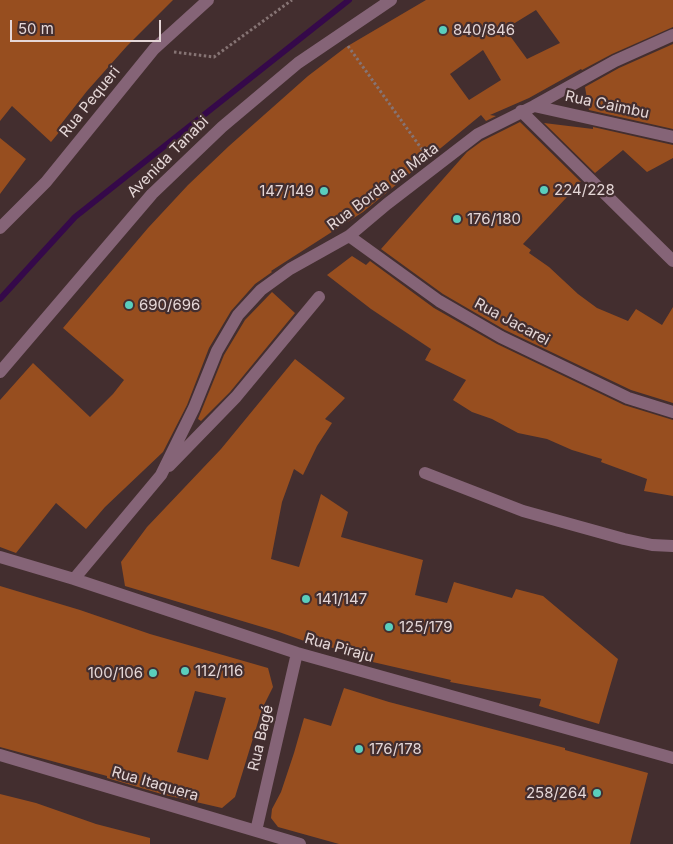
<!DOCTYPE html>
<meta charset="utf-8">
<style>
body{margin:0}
#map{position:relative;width:673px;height:844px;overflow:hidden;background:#432e2f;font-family:Inter,sans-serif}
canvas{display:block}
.scale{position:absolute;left:10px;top:20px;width:151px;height:22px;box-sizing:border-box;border:2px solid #e5d7d7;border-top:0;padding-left:6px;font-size:15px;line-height:18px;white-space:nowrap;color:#e5d7d7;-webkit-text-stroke:4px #432e2f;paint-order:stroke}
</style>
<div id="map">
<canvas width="673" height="844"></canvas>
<div class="scale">50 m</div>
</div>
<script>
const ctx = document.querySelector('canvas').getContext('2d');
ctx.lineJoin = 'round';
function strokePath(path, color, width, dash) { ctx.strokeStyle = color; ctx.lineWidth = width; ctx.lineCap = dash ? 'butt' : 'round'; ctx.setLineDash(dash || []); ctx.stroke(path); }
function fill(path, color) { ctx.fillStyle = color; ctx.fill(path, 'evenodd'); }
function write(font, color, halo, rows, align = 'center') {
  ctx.font = font + ' Inter,sans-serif'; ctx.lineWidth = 4.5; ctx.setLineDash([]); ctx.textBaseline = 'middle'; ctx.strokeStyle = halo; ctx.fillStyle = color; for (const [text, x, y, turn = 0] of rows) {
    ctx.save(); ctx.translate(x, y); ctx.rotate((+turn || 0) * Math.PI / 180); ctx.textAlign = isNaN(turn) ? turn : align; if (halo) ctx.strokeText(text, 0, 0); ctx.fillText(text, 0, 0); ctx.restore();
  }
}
const stream = new Path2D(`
 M0 299 75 217 349 0`);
const building = new Path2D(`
 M0 0H173L127 46 87 91 58 128 61 130 51 142 12 106 0 121Z
 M426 0H673V27L612 54 582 70 581 69 529 98 490 115 496 116 486 121 481 115 363 212 271 271 272 272 255 284 231 311 209 348 187 405 163 452 105 507 86 529 56 503 16 553 0 547V400L33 363 90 417 113 394 124 380 63 328 148 228 188 185 229 146 308 76 346 47ZM536 10 560 43 527 59 505 29ZM483 50 501 80 469 100 450 74Z
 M673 44V129L589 110 585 87 619 68Z
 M520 122 581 182 523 244 531 250 529 253 549 267 578 294 597 308 628 321 636 309 662 325 673 307V403L631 390 505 330 443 294 381 249 467 152 482 141Z
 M544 123 593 129V127L673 145V158L647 172 623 150 595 173Z
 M0 138 26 159 0 194Z
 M352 256 366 265 370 261 434 308 497 344 624 405 673 420V496L644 491 647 479 601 462 602 459 572 450 547 439 518 433 492 419 472 412 453 400 466 380 425 360 431 349 371 309 327 275Z
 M272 292 295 313 230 392 201 421 198 419 224 355 245 320Z
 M295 359 345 398 325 419 332 423 317 446 303 475 294 469 282 502 271 559 299 567 321 494 348 512 341 537 423 560 415 595 447 603 454 582 512 598 516 589 543 596 618 659 599 724 539 706 541 699 450 682 451 680 364 660 338 649 310 643 279 632 125 586 121 562 147 527 221 449Z
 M0 586 80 610 150 634 268 668 273 687 262 709 235 797 222 808 196 802 165 795 107 778V776L0 747ZM195 691 226 698 208 760 177 752Z
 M344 688 389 702 565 748V750L648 773 630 844H339L278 827 271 818 272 809 281 792 294 753 304 718 331 726Z
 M0 794 36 803 96 824 150 838V844H0Z`);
const path = new Path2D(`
 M348 46 426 155
 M174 52 214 57 292 0`);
const minor = new Path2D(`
 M534 106 673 137
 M521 111 673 261
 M0 228 46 182 154 49 208 0
 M349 236 439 301 501 337 628 398 673 412
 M0 372 152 194 222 127 298 63 391 0
 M169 466 236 397 319 297
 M425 473 523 511 624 539 652 545 673 546
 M0 557 74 579 297 653 673 758
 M74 579 161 475 194 408 217 351 238 315 261 290 290 269 349 236 387 204 478 134 534 106 615 61 673 35
 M0 755 300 844
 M256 831 297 653`);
const markers = [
 [443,30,5,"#5acebd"],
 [544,190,5,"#5acebd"],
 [324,191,5,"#5acebd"],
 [457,219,5,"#5acebd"],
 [129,305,5,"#5acebd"],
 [306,599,5,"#5acebd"],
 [389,627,5,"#5acebd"],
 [185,671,5,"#5acebd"],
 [153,673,5,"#5acebd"],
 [359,749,5,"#5acebd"],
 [597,793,5,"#5acebd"]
];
const poiNames = [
 ["840/846",453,30],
 ["224/228",554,190],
 ["147/149",314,191,"right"],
 ["176/180",467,219],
 ["690/696",139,305],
 ["141/147",316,599],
 ["125/179",399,627],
 ["112/116",195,671],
 ["100/106",143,673,"right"],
 ["176/178",369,749],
 ["258/264",587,793,"right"]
];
const streetNames = [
 ["Rua Pequeri",90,102,-51],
 ["Rua Caimbu",607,105,12],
 ["Avenida Tanabi",168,157,-45],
 ["Rua Borda da Mata",383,187,-37],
 ["Rua Jacarei",512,322,28],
 ["Rua Piraju",339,648,16],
 ["Rua Bagé",261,738,-77],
 ["Rua Itaquera",155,784,16]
];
strokePath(stream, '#35094a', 6);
fill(building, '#974e1f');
strokePath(path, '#867474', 3, [2.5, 2.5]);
strokePath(minor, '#856477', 12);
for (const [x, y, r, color] of markers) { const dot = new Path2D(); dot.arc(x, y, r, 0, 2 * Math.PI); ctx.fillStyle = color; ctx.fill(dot); strokePath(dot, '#432e2f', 2); }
write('15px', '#e5d7d7', '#432e2f', poiNames, 'left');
write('15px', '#e5d7d7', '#432e2f', streetNames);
</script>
